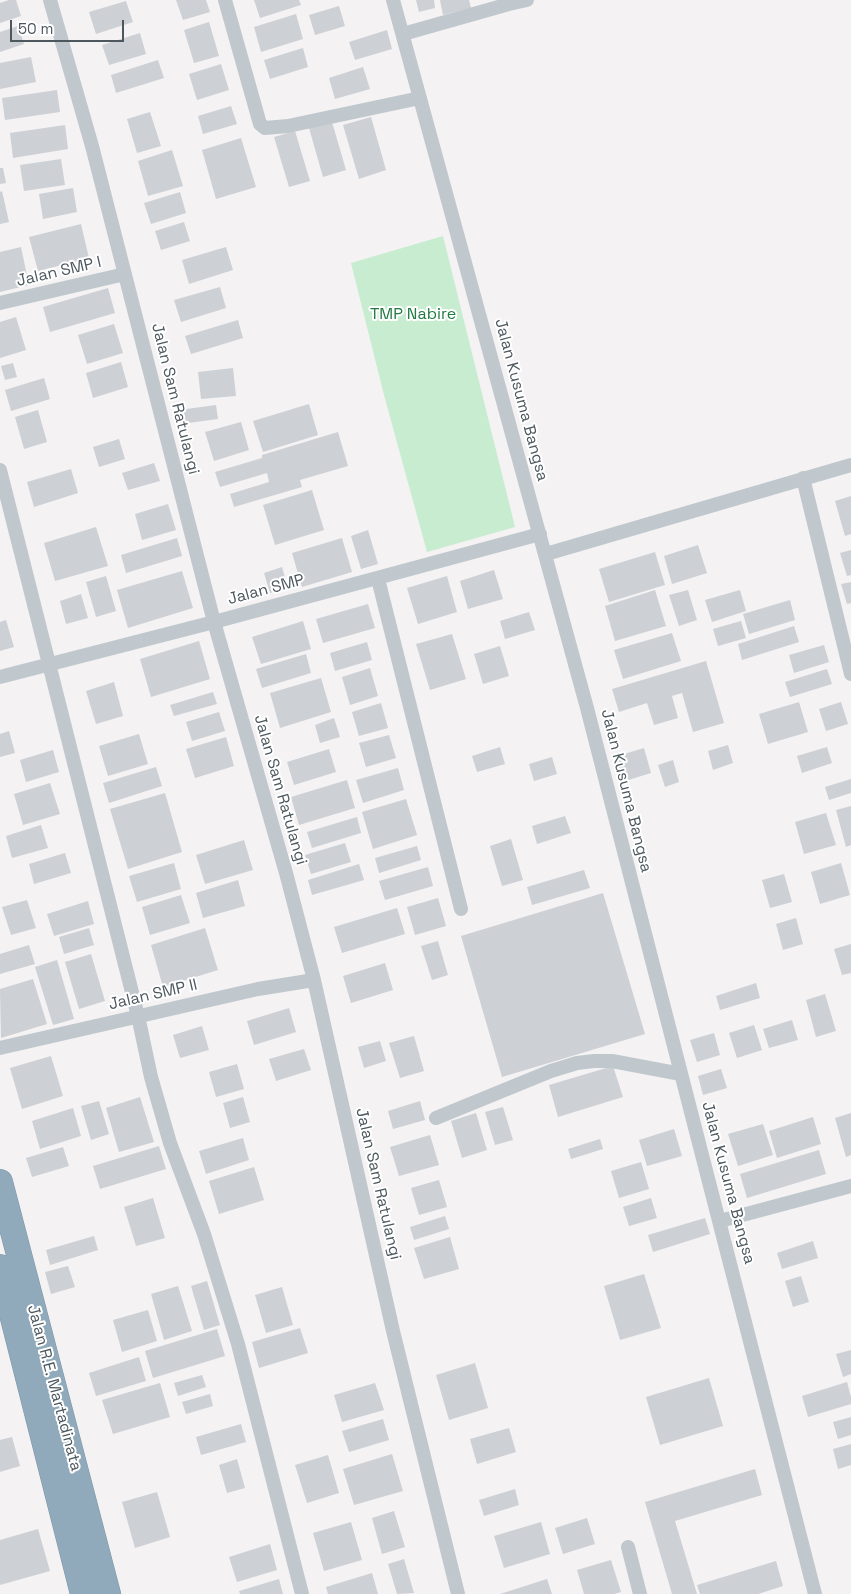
<!DOCTYPE html>
<style>
body{margin:0}
#map{position:relative;width:851px;height:1594px;overflow:hidden;background:#f4f2f3;font-family:"Space Grotesk",sans-serif}
canvas{display:block}
.scale{position:absolute;left:10px;top:20px;width:114px;height:22px;box-sizing:border-box;border:2px solid #4c585e;border-top:0;padding-left:6px;font-size:15px;line-height:18px;white-space:nowrap;color:#4c585e;-webkit-text-stroke:4px #fff;paint-order:stroke}
</style>
<div id="map">
<canvas width="851" height="1594"></canvas>
<div class="scale">50 m</div>
</div>
<script>
const ctx = document.querySelector('canvas').getContext('2d');
ctx.lineJoin = 'round';
function fill(path, color) { ctx.fillStyle = color; ctx.fill(path, 'evenodd'); }
function strokePath(path, color, width, dash) { ctx.strokeStyle = color; ctx.lineWidth = width; ctx.lineCap = dash ? 'butt' : 'round'; ctx.setLineDash(dash || []); ctx.stroke(path); }
function write(font, color, halo, rows, align = 'center') {
  ctx.font = font + ' "Space Grotesk",sans-serif'; ctx.lineWidth = 4; ctx.setLineDash([]); ctx.textBaseline = 'middle'; ctx.strokeStyle = halo; ctx.fillStyle = color; for (const [text, x, y, turn = 0] of rows) {
    ctx.save(); ctx.translate(x, y); ctx.rotate((+turn || 0) * Math.PI / 180); ctx.textAlign = isNaN(turn) ? turn : align; if (halo) ctx.strokeText(text, 0, 0); ctx.fillText(text, 0, 0); ctx.restore();
  }
}
const green = new Path2D(`
 M443 236 515 527 427 552 384 395 351 263Z`);
const building = new Path2D(`
 M9 0H16L21 16 0 23V3Z
 M176 0H206L210 12 183 20Z
 M254 0H299L301 5 260 18Z
 M416 0H434L435 8 419 12Z
 M440 0H469L471 8 443 15Z
 M126 1 133 22 96 34 89 12Z
 M339 6 345 26 315 35 309 15Z
 M296 14 303 39 261 52 254 27Z
 M209 22 219 56 194 63 184 30Z
 M18 26 24 44 0 52V32Z
 M387 30 392 49 355 60 349 42Z
 M140 33 146 54 109 65 102 45Z
 M303 48 308 67 270 79 264 60Z
 M31 57 36 82 0 89V63Z
 M158 60 164 78 116 93 111 75Z
 M221 64 229 90 197 100 189 74Z
 M363 67 370 89 335 99 329 78Z
 M57 90 60 112 5 120 2 98Z
 M231 106 237 124 203 134 198 116Z
 M150 112 161 146 137 153 127 119Z
 M371 117 386 170 359 179 343 125Z
 M332 122 346 170 323 177 309 128Z
 M65 125 68 149 13 158 10 133Z
 M295 131 310 181 289 187 274 137Z
 M241 138 256 187 216 199 202 150Z
 M172 150 183 186 148 196 138 161Z
 M61 159 65 185 24 191 20 165Z
 M0 168H3L6 183 0 184Z
 M73 188 77 212 43 219 39 194Z
 M2 191 9 222 0 224V192Z
 M180 192 186 213 151 224 144 203Z
 M184 222 190 241 161 250 155 231Z
 M81 224 89 258 38 271 29 237Z
 M21 247 29 285 0 292V252Z
 M226 247 233 270 189 284 182 260Z
 M220 287 226 308 181 322 174 300Z
 M108 288 115 313 50 332 43 307Z
 M16 317 26 350 0 358V322Z
 M238 320 243 338 191 354 185 336Z
 M114 324 123 353 87 364 78 335Z
 M121 362 128 387 93 398 86 373Z
 M13 363 17 377 5 380 1 366Z
 M233 368 236 396 201 399 198 372Z
 M44 378 50 399 11 411 5 390Z
 M309 404 318 435 263 452 253 421Z
 M216 405 218 419 181 424 179 410Z
 M38 410 47 442 24 449 15 417Z
 M241 422 249 450 214 461 205 432Z
 M338 432 348 466 300 480 302 487 234 507 230 494 269 482 267 473 220 487 215 472 262 458V455Z
 M119 439 125 459 99 467 93 447Z
 M154 463 160 481 128 490 122 473Z
 M71 469 78 493 34 507 27 482Z
 M312 490 324 530 275 545 263 505Z
 M851 496V534L845 536 835 501Z
 M168 504 176 530 142 540 135 514Z
 M96 527 108 566 55 581 44 543Z
 M368 530 378 564 361 569 351 536Z
 M177 538 182 556 126 573 121 555Z
 M342 538 352 572 302 587 292 553Z
 M698 545 707 573 672 584 664 556Z
 M851 550V575L847 576 840 553Z
 M655 552 665 585 609 602 599 569Z
 M282 567 288 588 270 593 264 573Z
 M494 570 503 599 468 609 460 581Z
 M182 571 193 608 128 628 117 590Z
 M106 576 116 611 96 617 86 582Z
 M447 576 457 612 418 624 407 588Z
 M851 582V603L847 604 841 584Z
 M655 590 666 626 615 641 605 606Z
 M688 590 697 620 679 626 669 595Z
 M740 590 746 611 712 622 705 600Z
 M81 594 88 618 66 624 60 601Z
 M790 600 795 620 749 634 743 614Z
 M368 604 375 628 323 643 316 619Z
 M529 612 535 630 505 639 500 621Z
 M6 620 14 647 0 651V622Z
 M303 621 311 649 261 664 252 637Z
 M741 621 746 638 718 646 713 629Z
 M794 626 799 642 742 660 738 644Z
 M672 633 681 661 623 679 614 650Z
 M452 634 466 679 430 690 416 644Z
 M199 641 210 679 151 697 140 659Z
 M367 642 372 660 335 671 330 653Z
 M824 645 829 662 794 673 789 655Z
 M500 646 509 676 483 684 474 654Z
 M306 654 311 673 262 688 256 669Z
 M706 661 724 723 693 732 682 693 672 696 678 718 654 725 647 703 619 712 612 689Z
 M370 668 378 696 350 705 342 677Z
 M827 669 832 684 790 697 785 682Z
 M321 678 331 712 280 728 270 693Z
 M114 682 123 716 96 724 86 691Z
 M213 692 217 704 174 716 170 705Z
 M799 702 808 732 768 744 759 714Z
 M841 702 848 724 826 731 819 709Z
 M381 703 388 728 359 736 352 712Z
 M219 712 225 731 192 741 186 722Z
 M334 718 340 737 320 743 315 725Z
 M9 731 15 753 0 757V734Z
 M139 734 148 764 108 776 99 746Z
 M389 735 396 758 366 767 359 743Z
 M226 737 234 766 195 778 186 749Z
 M728 745 733 763 713 770 708 751Z
 M500 747 505 764 477 772 472 756Z
 M827 747 832 763 802 773 797 756Z
 M644 748 651 773 622 782 614 757Z
 M329 749 336 772 294 785 287 762Z
 M53 750 59 772 26 782 20 760Z
 M552 757 557 774 534 781 529 764Z
 M673 760 679 782 665 787 658 765Z
 M156 767 162 786 109 803 103 783Z
 M398 768 404 790 363 803 356 780Z
 M851 779V793L829 800 825 787Z
 M347 780 355 808 299 825 291 797Z
 M50 783 60 814 23 825 14 794Z
 M165 793 182 852 128 869 110 809Z
 M406 799 417 835 373 849 362 812Z
 M851 806V845L846 847 836 810Z
 M826 813 836 845 804 854 795 822Z
 M565 816 571 833 537 844 532 826Z
 M357 817 361 833 312 848 307 832Z
 M41 825 48 848 12 858 6 836Z
 M511 839 523 880 502 886 490 846Z
 M244 840 253 870 205 884 196 855Z
 M345 843 351 862 311 874 305 855Z
 M417 846 421 860 379 873 375 858Z
 M65 853 71 873 34 884 29 864Z
 M174 863 181 889 137 902 129 876Z
 M841 863 850 895 820 904 811 872Z
 M359 864 364 880 312 895 308 880Z
 M428 867 433 886 385 900 379 881Z
 M584 870 590 888 532 905 527 887Z
 M784 874 792 902 770 908 762 880Z
 M238 880 245 906 203 918 196 893Z
 M603 893 645 1034 502 1077 461 936Z
 M181 895 190 923 150 935 142 907Z
 M438 898 446 926 415 935 407 907Z
 M27 900 36 928 11 935 2 907Z
 M88 901 94 924 54 936 47 914Z
 M397 908 405 934 342 953 334 927Z
 M796 918 803 944 783 950 776 924Z
 M89 928 94 945 64 954 59 937Z
 M205 928 218 970 163 987 151 945Z
 M438 941 448 975 432 980 421 946Z
 M851 944V973L842 975 834 949Z
 M29 945 35 964 0 974V954Z
 M91 954 105 1001 79 1009 65 962Z
 M57 960 74 1019 53 1025 35 967Z
 M385 963 393 990 351 1003 343 976Z
 M33 979 47 1024 1 1038 0 989Z
 M756 983 760 998 720 1010 716 996Z
 M825 994 836 1031 816 1037 806 1000Z
 M289 1008 296 1032 254 1045 247 1021Z
 M792 1020 798 1040 769 1048 763 1029Z
 M754 1025 762 1050 737 1058 729 1033Z
 M202 1026 209 1050 180 1058 173 1035Z
 M714 1033 720 1055 697 1062 690 1040Z
 M414 1036 424 1071 400 1078 389 1043Z
 M380 1041 386 1061 364 1068 358 1047Z
 M304 1049 311 1070 276 1081 269 1059Z
 M51 1056 63 1096 22 1109 10 1068Z
 M237 1064 244 1089 216 1097 209 1072Z
 M613 1066 623 1097 558 1117 549 1085Z
 M721 1069 727 1088 703 1095 698 1076Z
 M140 1097 154 1142 119 1152 106 1108Z
 M243 1097 250 1122 230 1128 223 1103Z
 M99 1101 109 1134 91 1140 81 1106Z
 M420 1101 425 1120 393 1129 388 1111Z
 M503 1107 513 1140 495 1145 485 1112Z
 M73 1108 81 1136 40 1149 32 1121Z
 M476 1113 487 1150 462 1158 451 1121Z
 M851 1113V1155L846 1157 835 1118Z
 M813 1117 821 1144 777 1158 769 1131Z
 M763 1124 773 1155 738 1166 728 1134Z
 M674 1129 682 1156 647 1166 639 1140Z
 M430 1135 439 1165 399 1176 390 1147Z
 M243 1138 249 1160 206 1174 199 1151Z
 M600 1139 603 1149 571 1159 568 1149Z
 M159 1146 166 1169 100 1189 93 1166Z
 M63 1147 69 1166 32 1177 26 1158Z
 M819 1150 826 1174 747 1198 740 1174Z
 M641 1162 649 1189 619 1198 611 1171Z
 M254 1167 264 1200 219 1214 209 1181Z
 M439 1180 447 1207 419 1215 411 1188Z
 M153 1198 165 1238 136 1246 124 1207Z
 M651 1198 657 1218 629 1226 623 1207Z
 M445 1216 449 1229 414 1240 410 1227Z
 M705 1218 710 1234 653 1252 648 1235Z
 M94 1236 98 1250 50 1265 46 1250Z
 M450 1237 459 1269 424 1279 414 1248Z
 M813 1241 818 1258 782 1269 777 1253Z
 M68 1266 75 1287 51 1294 45 1272Z
 M644 1274 661 1328 620 1340 604 1286Z
 M801 1276 809 1302 793 1307 785 1281Z
 M207 1281 220 1325 204 1330 191 1286Z
 M178 1286 192 1331 164 1340 151 1294Z
 M282 1287 293 1325 266 1333 255 1295Z
 M148 1310 157 1341 122 1352 113 1320Z
 M300 1328 308 1353 259 1368 252 1342Z
 M217 1329 225 1356 153 1378 145 1351Z
 M851 1350V1374L843 1377 836 1354Z
 M139 1357 146 1381 96 1396 89 1373Z
 M475 1363 488 1408 449 1420 436 1375Z
 M202 1375 206 1387 178 1396 174 1383Z
 M709 1378 723 1426 660 1445 646 1397Z
 M847 1382 851 1397V1404L808 1417 802 1396Z
 M160 1383 170 1417 113 1434 102 1400Z
 M375 1383 384 1410 342 1422 334 1395Z
 M210 1394 213 1406 186 1414 182 1402Z
 M851 1417V1435L838 1439 833 1422Z
 M383 1419 389 1440 349 1452 342 1431Z
 M241 1424 246 1442 201 1455 196 1437Z
 M509 1428 516 1452 477 1464 470 1439Z
 M12 1437 20 1466 0 1472V1440Z
 M851 1444V1465L838 1469 833 1449Z
 M392 1454 403 1491 354 1505 343 1469Z
 M328 1455 339 1493 307 1503 295 1465Z
 M237 1459 245 1488 227 1493 219 1465Z
 M755 1469 762 1495 675 1521 697 1594H672L645 1502Z
 M515 1489 519 1505 484 1516 479 1500Z
 M157 1492 170 1537 135 1548 122 1502Z
 M394 1511 405 1547 382 1554 372 1518Z
 M587 1518 595 1544 563 1554 555 1528Z
 M351 1522 362 1560 324 1571 313 1533Z
 M541 1522 550 1554 504 1568 494 1536Z
 M38 1529 50 1571 0 1585V1540Z
 M270 1544 277 1570 237 1582 229 1557Z
 M404 1559 414 1593 397 1594 388 1564Z
 M611 1560 621 1592 614 1594H584L577 1570Z
 M776 1561 783 1586 758 1594H700L697 1585Z
 M372 1573 378 1594H328L326 1587Z
 M279 1579 283 1594H240L239 1591Z
 M547 1579 552 1594H500Z`);
const street = new Path2D(`
 M50 0 92 146 214 622 286 873 314 980 393 1331 458 1594
 M225 0 260 124 265 128 288 126 420 98
 M393 0 587 708 815 1594
 M403 34 509 4 527 0
 M0 303 125 274
 M0 470 138 1016 151 1077 170 1143 204 1234 238 1344 302 1594
 M803 478 851 674
 M546 554 851 465
 M378 579 461 909
 M0 677 214 622 540 534
 M0 1048 258 989 314 980
 M436 1118 551 1071 577 1063 594 1061H612L681 1074
 M720 1221 851 1186
 M628 1547 640 1594`);
const highway = new Path2D(`
 M0 1182 108 1594
 M0 1267 83 1594`);
const streetNames = [
 ["Jalan SMP I",59,272,-13],
 ["Jalan Sam Ratulangi",175,399,76],
 ["Jalan Kusuma Bangsa",521,400,75],
 ["Jalan SMP",266,590,-15],
 ["Jalan Sam Ratulangi",280,790,74],
 ["Jalan Kusuma Bangsa",626,791,76],
 ["Jalan SMP II",153,995,-13],
 ["Jalan Kusuma Bangsa",728,1183,75],
 ["Jalan Sam Ratulangi",378,1184,77],
 ["Jalan R.E. Martadinata",54,1388,75]
];
const parkNames = [
 ["TMP Nabire",413,315]
];
fill(green, '#c7ecd0');
fill(building, '#cdd0d4');
strokePath(highway, '#7b95a7', 26);
strokePath(street, '#c0c8cd', 14);
strokePath(highway, '#90aabb', 25);
write('16px', '#4c585e', '#fff', streetNames);
write('16px', '#227942', '#fff', parkNames);
</script>
